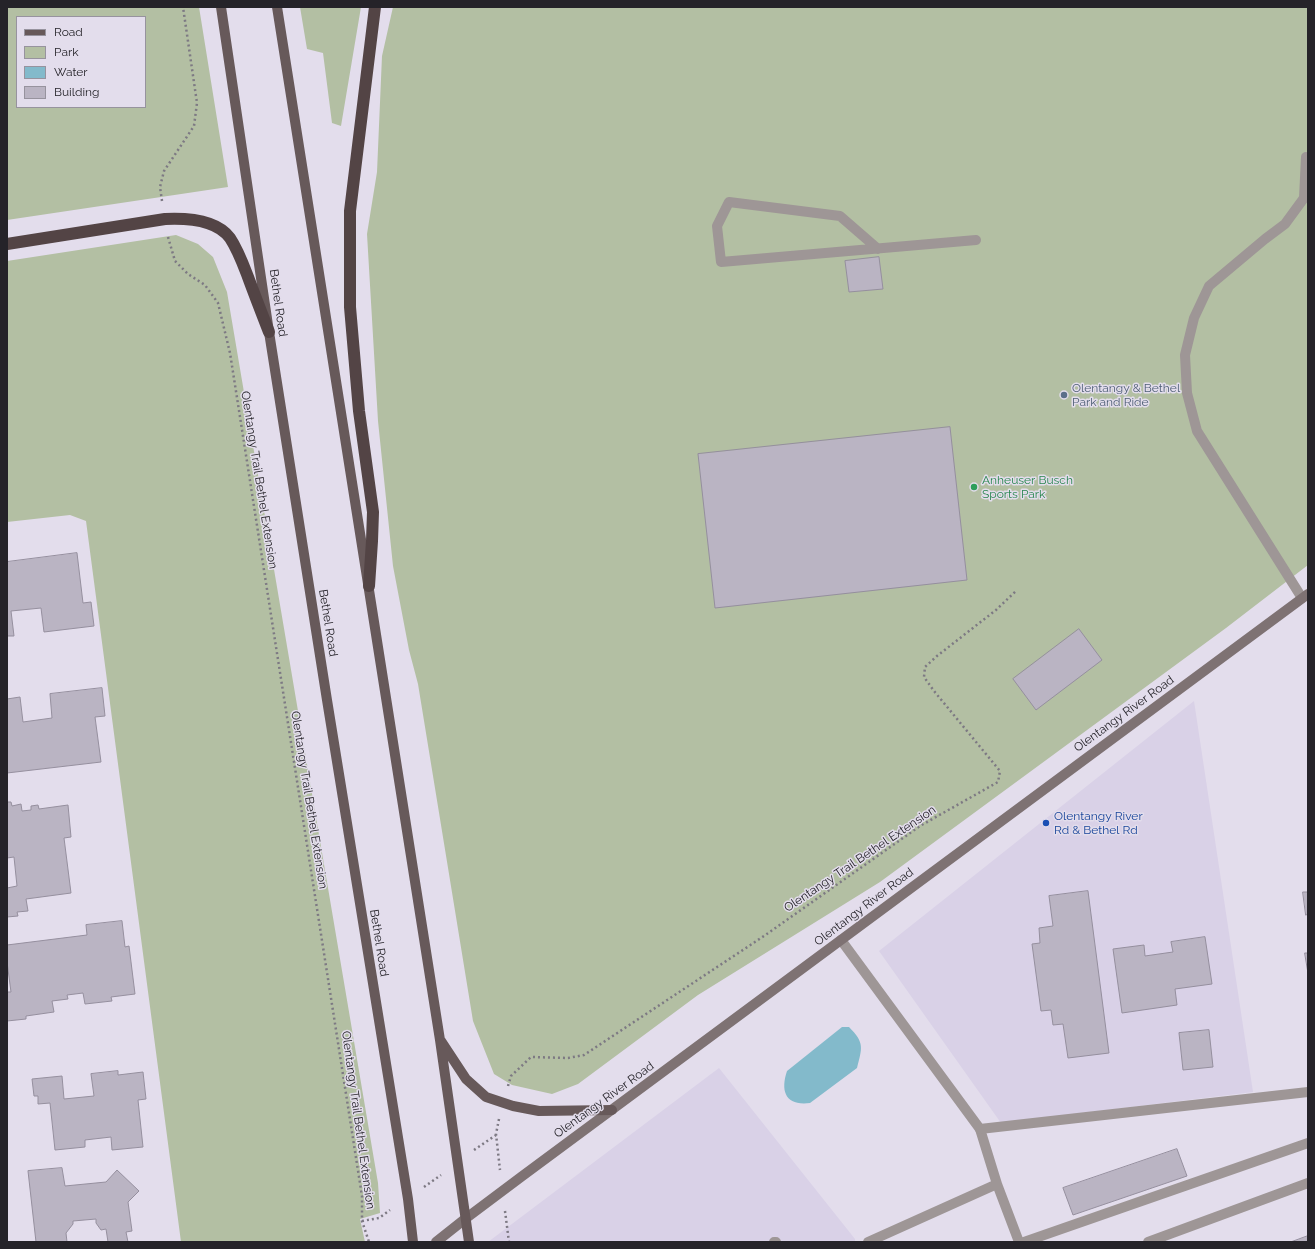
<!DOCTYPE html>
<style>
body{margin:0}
#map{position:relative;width:1315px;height:1249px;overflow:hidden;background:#e3ddec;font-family:Raleway,sans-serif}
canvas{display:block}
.frame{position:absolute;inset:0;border:8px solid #252329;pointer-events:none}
.legend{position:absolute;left:16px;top:16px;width:130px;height:92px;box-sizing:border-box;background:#e3ddec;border:1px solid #97939e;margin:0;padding:5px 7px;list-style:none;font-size:12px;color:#252329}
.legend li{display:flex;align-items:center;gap:8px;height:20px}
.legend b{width:20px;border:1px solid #97939e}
</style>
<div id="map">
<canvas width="1315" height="1249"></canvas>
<div class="frame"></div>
<ul class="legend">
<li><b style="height:5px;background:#67595a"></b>Road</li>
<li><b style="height:11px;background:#b3bfa3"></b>Park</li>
<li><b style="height:11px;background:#83bacb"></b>Water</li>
<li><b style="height:11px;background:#bab4c3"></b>Building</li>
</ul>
</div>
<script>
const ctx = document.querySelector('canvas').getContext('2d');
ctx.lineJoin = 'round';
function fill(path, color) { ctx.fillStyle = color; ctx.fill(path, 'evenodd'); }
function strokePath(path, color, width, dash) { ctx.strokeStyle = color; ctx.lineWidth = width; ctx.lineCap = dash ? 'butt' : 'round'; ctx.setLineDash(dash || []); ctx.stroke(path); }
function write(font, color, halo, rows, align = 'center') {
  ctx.font = font + ' Raleway,sans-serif'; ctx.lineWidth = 3; ctx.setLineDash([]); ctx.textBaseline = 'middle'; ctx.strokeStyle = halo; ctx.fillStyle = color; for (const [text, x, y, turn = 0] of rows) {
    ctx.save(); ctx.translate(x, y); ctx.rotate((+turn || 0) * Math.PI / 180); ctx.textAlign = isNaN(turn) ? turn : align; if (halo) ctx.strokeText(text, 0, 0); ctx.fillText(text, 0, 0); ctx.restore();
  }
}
const built = new Path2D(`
 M1194 701 1253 1092 1001 1123 879 951Z
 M719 1068 855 1239V1242H488Z`);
const green = new Path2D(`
 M7 7H199L228 187 7 220ZM17 17H145V107H17Z
 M300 7H361L341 126 332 123 323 53 307 49Z
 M393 7H1308V565L1226 628 880 882 698 995 578 1084 552 1094 512 1085 494 1074 473 1021 418 684 409 650 393 566 378 421 367 234 377 172 382 56Z
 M176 235 198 244 213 257 227 292 378 1183 380 1213 360 1219 365 1242H181L86 521 70 515 7 522V261Z`);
const water = new Path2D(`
 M842 1027H849C865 1043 862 1048 857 1068L810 1103C786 1106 780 1092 787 1071Z`);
const building = new Path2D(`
 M879 257 883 289 849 292 845 261Z
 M950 427 967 580 715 608 698 454Z
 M77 553 83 603 91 602 94 626 44 632 41 608 11 611 14 636H7V562Z
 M1079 629 1102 660 1036 710 1013 679Z
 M102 688 105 716 95 717 101 762 7 773V699L20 697 23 722 52 718 50 694Z
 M7 802H11L12 806 21 804 22 811 31 810V806L38 805 39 809 68 805 71 837 64 838 71 893 26 899 28 911 17 912 18 916 7 917V888L17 886 14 857 7 858Z
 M1088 891 1109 1053 1068 1058 1063 1024 1053 1025 1051 1010 1041 1011 1032 944 1040 943 1039 928 1053 926 1049 896Z
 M1303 892H1308V914L1306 915Z
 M122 921 125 947 129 946 135 994 111 997 112 1001 85 1004 83 993 67 995 68 999 52 1001 54 1012 26 1016V1019L7 1021V992H11L7 962V945L87 935 86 925Z
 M1205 937 1212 984 1175 989 1177 1005 1122 1013 1113 949 1144 945 1145 956 1173 952 1171 942Z
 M1305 953H1308V973Z
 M1209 1030 1213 1067 1183 1070 1179 1033Z
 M118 1071V1075L143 1072 146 1099 138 1100 143 1147 112 1150 111 1137 85 1140V1147L55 1150 50 1103 38 1104V1096H34L32 1079 62 1076 64 1099 94 1096 91 1074Z
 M1177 1149 1187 1176 1073 1215 1063 1188Z
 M62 1168 65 1186 106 1182 117 1170 139 1191 128 1202 132 1231 126 1232 128 1242H108L106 1229 101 1230 96 1223V1219L73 1221V1224L66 1233 67 1242H36L28 1171Z
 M1308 1236V1242H1291Z`);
const path = new Path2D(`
 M162 201 160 187 164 171 194 126 197 103 183 7
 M168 237 175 261 188 274 205 285 218 303 230 353 362 1196V1221L369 1242
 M508 1086 511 1076 531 1057 568 1058 584 1055 764 936 920 826 998 782 1000 771 934 691 924 677 925 667 937 656 996 610 1017 590
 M499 1119 496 1134 500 1170
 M474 1150 496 1135
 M424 1187 441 1175
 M505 1211 509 1242
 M362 1221 379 1218 390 1210`);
const service = new Path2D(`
 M878 249 840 216 729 202 717 226 721 262 976 240
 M1302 598 1197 431 1187 393 1185 355 1194 318 1209 286 1265 239 1285 224 1304 198 1306 157
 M997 1184 1019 1242
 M774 1242H776
 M868 1242 997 1184 980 1129
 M1024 1242 1308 1143
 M1148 1242 1308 1183`);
const minor = new Path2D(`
 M841 940 980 1129 1308 1092`);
const secondary = new Path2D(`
 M436 1242 465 1219 521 1177 1308 594`);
const primary = new Path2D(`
 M221 7 269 332 327 700 408 1199 413 1242
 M277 7 440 1040 469 1242
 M441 1041 466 1079 486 1097 513 1106 539 1111 612 1110`);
const motorway = new Path2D(`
 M7 244 165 219C186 218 216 219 230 238 238 250 243 264 248 277 255 296 262 314 269 332
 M369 586 372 541 373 512 359 411 350 307V211L375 7`);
const markers = [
 [1064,395,4,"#5c6f8a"],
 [974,487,4,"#2e9e5b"],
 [1046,823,4,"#1a4fb4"]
];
const streetNames = [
 ["Bethel Road",278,303,82],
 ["Olentangy Trail Bethel Extension",259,480,81],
 ["Bethel Road",328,623,81],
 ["Olentangy River Road",1124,714,-36],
 ["Olentangy Trail Bethel Extension",309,800,81],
 ["Olentangy Trail Bethel Extension",860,859,-34],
 ["Olentangy River Road",864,907,-37],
 ["Bethel Road",379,943,81],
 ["Olentangy River Road",604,1100,-36],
 ["Olentangy Trail Bethel Extension",358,1120,82]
];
const serviceNames = [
 ["Olentangy & Bethel",1072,388],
 ["Park and Ride",1072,402]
];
const leisureNames = [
 ["Anheuser Busch",982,480],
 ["Sports Park",982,494]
];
const transitNames = [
 ["Olentangy River",1054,816],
 ["Rd & Bethel Rd",1054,830]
];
fill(built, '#d9d1e7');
fill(green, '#b3bfa3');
fill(water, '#83bacb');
fill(building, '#bab4c3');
strokePath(building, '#958f9e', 1);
strokePath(path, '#7d7983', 2.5, [2, 3]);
strokePath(service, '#9e9696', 10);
strokePath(minor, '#9e9696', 10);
strokePath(secondary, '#7e7273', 10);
strokePath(primary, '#67595a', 10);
strokePath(motorway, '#534445', 12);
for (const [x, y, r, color] of markers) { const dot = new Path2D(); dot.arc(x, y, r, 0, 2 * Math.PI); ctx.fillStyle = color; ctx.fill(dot); strokePath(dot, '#e3ddec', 1.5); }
write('12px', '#252329', '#e3ddec', streetNames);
write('12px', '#4e5e75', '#e3ddec', serviceNames, 'left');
write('12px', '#27864d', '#e3ddec', leisureNames, 'left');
write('12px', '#164399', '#e3ddec', transitNames, 'left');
</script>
